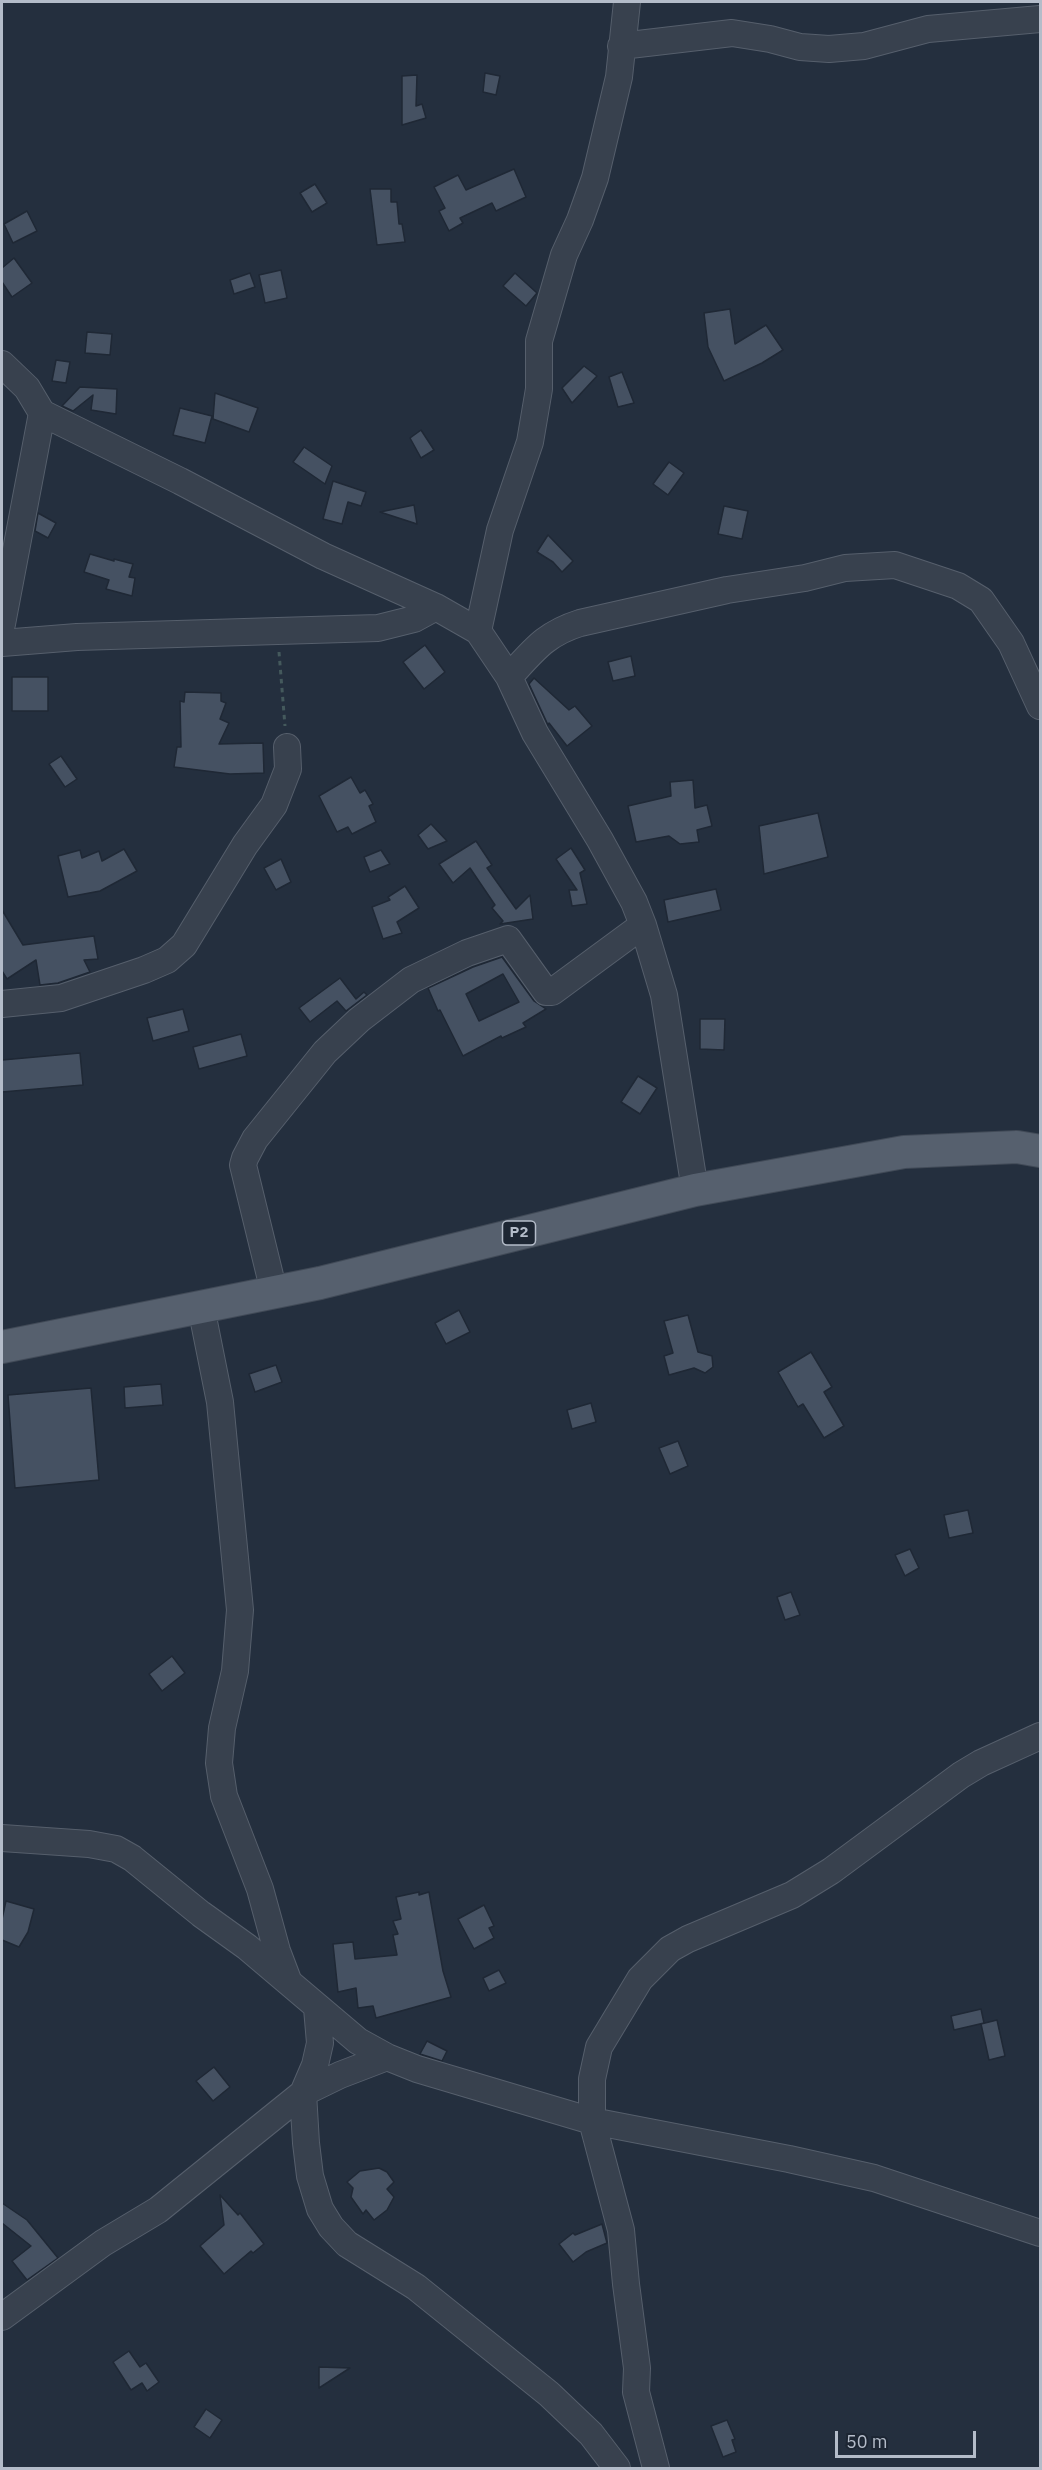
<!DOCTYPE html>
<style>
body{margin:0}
#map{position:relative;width:1042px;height:2470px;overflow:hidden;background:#242f3e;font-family:"IBM Plex Sans",sans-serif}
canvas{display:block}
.frame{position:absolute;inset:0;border:3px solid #b4bcc9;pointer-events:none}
.scale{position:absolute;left:835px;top:2431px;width:141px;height:27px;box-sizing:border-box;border:3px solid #b4bcc9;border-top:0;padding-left:8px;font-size:18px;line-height:21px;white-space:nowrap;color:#b4bcc9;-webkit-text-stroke:4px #1d2633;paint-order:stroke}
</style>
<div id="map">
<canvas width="1042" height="2470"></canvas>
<div class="frame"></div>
<div class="scale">50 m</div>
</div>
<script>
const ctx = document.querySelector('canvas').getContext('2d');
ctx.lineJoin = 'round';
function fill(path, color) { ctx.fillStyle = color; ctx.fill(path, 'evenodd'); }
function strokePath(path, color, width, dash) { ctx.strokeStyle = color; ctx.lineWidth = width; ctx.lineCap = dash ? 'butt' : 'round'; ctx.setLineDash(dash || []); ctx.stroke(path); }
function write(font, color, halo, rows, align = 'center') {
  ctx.font = font + ' "IBM Plex Sans",sans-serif'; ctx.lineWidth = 4.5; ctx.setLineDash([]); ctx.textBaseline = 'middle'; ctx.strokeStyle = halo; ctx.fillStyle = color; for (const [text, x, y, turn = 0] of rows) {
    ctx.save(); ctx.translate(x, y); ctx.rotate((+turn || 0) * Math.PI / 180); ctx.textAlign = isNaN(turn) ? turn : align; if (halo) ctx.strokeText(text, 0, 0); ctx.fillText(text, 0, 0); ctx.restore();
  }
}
const building = new Path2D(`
 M485 73 500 76 496 95 483 92Z
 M417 75 416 106 422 104 426 118 402 125V76Z
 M514 169 526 197 496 211 492 203 460 218 463 223 449 231 439 211 445 208 434 187 458 175 466 190Z
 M315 184 327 203 312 212 300 193Z
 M370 189H391V202H397L399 224H402L405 242 377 245Z
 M27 211 37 231 13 243 4 224Z
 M14 258 32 283 12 297 2 282V268Z
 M281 270 287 298 265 303 259 275Z
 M250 273 255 287 234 294 230 280Z
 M515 273 537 293 526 306 503 286Z
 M730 309 735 344 766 325 783 350 762 363 724 381 708 347 704 313Z
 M87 332 112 334 110 355 85 353Z
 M56 360 70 362 66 383 52 381Z
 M584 366 597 376 572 403 562 388Z
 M622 372 634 403 618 407 609 377Z
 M80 387 117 389 116 414 91 410 93 395 73 411 62 406Z
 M215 393 258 408 249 432 213 419Z
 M180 408 212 416 205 443 173 435Z
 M421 430 434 450 421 458 410 438Z
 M304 447 332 466 325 484 293 462Z
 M669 462 684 473 668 495 653 484Z
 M333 481 366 492 361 506 348 502 342 524 323 519Z
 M414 505 417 524 380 512Z
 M724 506 748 511 742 539 718 534Z
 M38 513 56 523 48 538 35 531Z
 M548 535 573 561 562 572 553 562 537 552Z
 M90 554 114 561V559L133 564 129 577 135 578 132 596 106 589 109 580 84 572Z
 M425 645 445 672 424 689 403 662Z
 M631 656 635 676 613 681 608 662Z
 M12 677H48V711H12Z
 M534 678 569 710 575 706 592 726 567 746 549 723 548 725 529 684Z
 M185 692 221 693V701L226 703 220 719 229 723 219 744 263 743 264 773 230 774 174 767 177 747H181L180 701 184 702Z
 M61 756 77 779 65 787 49 764Z
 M351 777 360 793 365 790 373 804 369 806 376 822 352 834 348 827 337 832 319 796Z
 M693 780 695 808 707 805 712 826 697 830 699 842 680 844 669 836 636 842 628 806 671 796 670 782Z
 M818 813 828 857 764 874 759 826Z
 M431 824 447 841 428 849 418 835Z
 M476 841 492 865 487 868 516 909 530 895 533 919 500 924 503 921 492 908 495 905 470 868 453 883 439 864Z
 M571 848 585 870 580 873 587 904 572 906 569 890H577L556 859Z
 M124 849 137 871 100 891 68 897 58 856 80 850 82 858 99 851 102 861Z
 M381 850 390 864 370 872 364 857Z
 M281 859 291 882 276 890 264 868Z
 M405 886 419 908 397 922 402 933 383 939 372 907 390 900 388 897Z
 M716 889 721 910 668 922 664 900Z
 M2 910 23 945 94 936 98 959 84 960 90 972 58 983 40 985 36 960 7 979 2 971Z
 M502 957 534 1001 546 1009 523 1023 526 1027 502 1038 501 1036 463 1056 440 1010 438 1011 428 988 473 967ZM503 974 519 1002 479 1021 466 994Z
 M340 978 356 999 364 992 367 995 346 1011 337 1001 310 1022 299 1008Z
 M183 1009 189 1031 153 1041 147 1018Z
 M700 1019H725L724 1050 700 1049Z
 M241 1034 247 1056 199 1069 193 1047Z
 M80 1053 83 1085 2 1092V1060Z
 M638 1076 657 1088 640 1114 621 1102Z
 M459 1310 470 1332 446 1344 435 1323Z
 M688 1315 698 1352 712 1356 713 1367 705 1373 694 1368 669 1375 664 1356 673 1353 664 1321Z
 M811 1352 832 1387 824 1392 844 1426 824 1438 803 1404 798 1407 778 1372Z
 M276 1365 282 1382 255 1392 249 1374Z
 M161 1384 163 1405 125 1408 124 1387Z
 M91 1388 99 1480 15 1488 8 1395Z
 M591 1403 596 1422 572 1429 567 1410Z
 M678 1441 688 1466 670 1474 659 1448Z
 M968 1510 973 1533 949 1538 944 1515Z
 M910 1549 919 1568 905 1576 895 1555Z
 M791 1592 800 1615 785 1620 777 1597Z
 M172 1656 185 1673 162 1691 149 1674Z
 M419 1892V1895L429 1892 443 1971 451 1997 376 2018 373 2006 358 2008 356 1988 338 1992 333 1944 353 1942 355 1959 397 1955 393 1935 398 1934 393 1921 401 1919 396 1897Z
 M6 1901 34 1909 28 1932 19 1947 2 1940V1919Z
 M484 1905 494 1926 489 1928 494 1938 474 1949 458 1919Z
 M499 1970 506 1983 489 1991 483 1978Z
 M981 2009 984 2023 954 2030 951 2016Z
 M997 2020 1005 2056 989 2060 981 2024Z
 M427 2041 447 2051 442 2061 420 2054Z
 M214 2067 230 2087 213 2101 196 2081Z
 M379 2168 387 2172 394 2182 387 2189 394 2197 387 2210 374 2220 366 2210 363 2214 351 2197 353 2188 347 2182 360 2171Z
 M220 2195 238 2215 240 2213 264 2244 253 2253 251 2251 224 2274 200 2246 224 2225Z
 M2 2203 27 2220 58 2258 27 2280 12 2261 31 2246 2 2223Z
 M602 2224 607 2243 586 2252 573 2262 559 2244 573 2233 575 2235Z
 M129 2351 140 2367 146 2363 159 2382 147 2391 142 2383 131 2390 113 2362Z
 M319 2367 350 2368 319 2388Z
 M206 2409 222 2420 210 2438 194 2427Z
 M727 2420 735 2439 732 2440 736 2452 723 2457 711 2426Z`);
const path = new Path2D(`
 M279 652 285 726`);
const minor = new Path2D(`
 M621 46 732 33 770 39 800 47 829 49 864 46 928 29 1040 19
 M2 364 27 388 42 413 180 481 323 556 436 607 478 631 509 677 535 733 600 840 634 902 643 925 664 995 695 1190
 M2 624 42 413
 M478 631 500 530 530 442 539 389V341L564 255 580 220 595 178 619 77 627 2
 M2 643 77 637 378 628 414 619 436 607
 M509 677C534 650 545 634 580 623L727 590 805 578 845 568 895 565 958 586 981 600 1011 643 1040 706
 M2 1004 61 998 144 970 167 960 184 945 245 845 274 805 288 769 287 747
 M274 1292 243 1165 245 1158 255 1139 325 1052 359 1020 411 980 467 953 508 939 546 992H552L643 925
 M201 1307 220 1402 240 1610 235 1671 222 1728 219 1763 224 1796 260 1889 277 1951 288 1980
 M2 1838 89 1844 116 1849 132 1858 201 1914 247 1947 358 2041 387 2057 417 2069 592 2121 789 2159 874 2178 1040 2233
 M317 2008 320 2043 315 2065 303 2093 306 2143 310 2176 320 2209 331 2227 347 2244 416 2287 549 2394 591 2434 617 2468
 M2 2317 103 2243 158 2210 303 2093 340 2075 387 2057
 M656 2468 636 2392 637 2368 626 2284 621 2230 592 2121V2079L599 2047 640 1979 670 1949 688 1939 792 1895 831 1871 961 1775 981 1763 1040 1736`);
const major = new Path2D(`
 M2 1347 320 1283 695 1190 904 1152 1017 1147 1040 1151`);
const shields = [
 [519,1233,33]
];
const shieldNames = [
 ["P2",519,1233]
];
fill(building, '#455162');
strokePath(building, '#1f2835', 1.5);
strokePath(minor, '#565f6c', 28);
strokePath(major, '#414a57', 34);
strokePath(path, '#44595c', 3, [4.5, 4.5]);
strokePath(minor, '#38414e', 26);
strokePath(major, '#56606e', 32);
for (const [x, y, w] of shields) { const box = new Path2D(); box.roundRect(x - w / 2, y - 12, w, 24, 4.5); ctx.fillStyle = '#1d2633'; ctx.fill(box); strokePath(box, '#b4bcc9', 1.5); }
write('bold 15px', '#b4bcc9', null, shieldNames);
</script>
